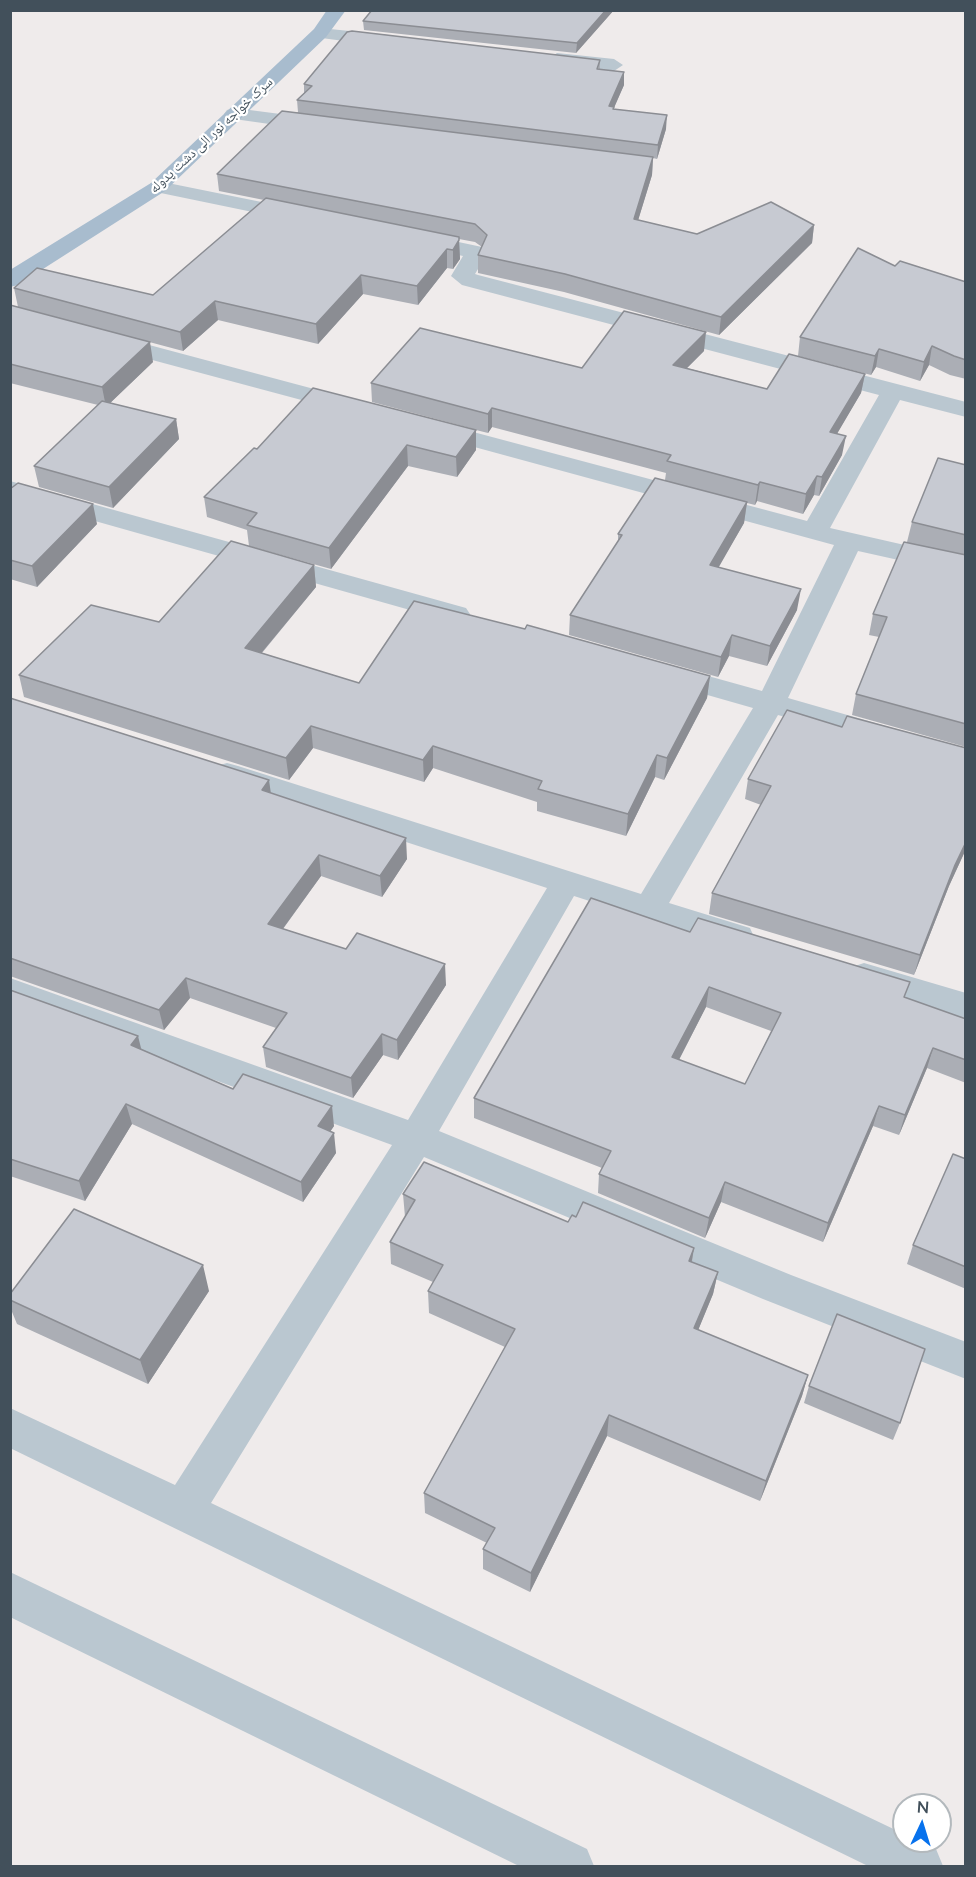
<!DOCTYPE html>
<meta charset="utf-8">
<style>
body{margin:0}
#map{position:relative;width:976px;height:1877px;overflow:hidden;background:#efebeb;font-family:Lato,sans-serif}
canvas{display:block}
.frame{position:absolute;inset:0;border:12px solid #42505b;pointer-events:none}
.north{position:absolute;left:892px;top:1793px;width:60px;height:60px;box-sizing:border-box;background:#fff;border:2px solid #b3b9bd;border-radius:50%;rotate:4deg;font-size:16px;font-weight:700;line-height:24px;text-align:center;color:#42505b}
.north::after{content:'';display:block;margin:auto;width:21px;height:27px;background:#0772ed;clip-path:polygon(50% 0,100% 100%,50% 72%,0 100%)}
</style>
<div id="map">
<canvas width="976" height="1877"></canvas>
<div class="frame"></div>
<div class="north">N</div>
</div>
<script>
const ctx = document.querySelector('canvas').getContext('2d');
ctx.lineJoin = 'round';
function fill(path, color) { ctx.fillStyle = color; ctx.fill(path, 'evenodd'); }
function strokePath(path, color, width, dash) { ctx.strokeStyle = color; ctx.lineWidth = width; ctx.lineCap = dash ? 'butt' : 'round'; ctx.setLineDash(dash || []); ctx.stroke(path); }
function write(font, color, halo, rows, align = 'center') {
  ctx.font = font + ' Lato,"Noto Naskh Arabic",sans-serif'; ctx.lineWidth = 4.5; ctx.setLineDash([]); ctx.textBaseline = 'middle'; ctx.strokeStyle = halo; ctx.fillStyle = color; for (const [text, x, y, turn = 0] of rows) {
    ctx.save(); ctx.translate(x, y); ctx.rotate((+turn || 0) * Math.PI / 180); ctx.textAlign = isNaN(turn) ? turn : align; if (halo) ctx.strokeText(text, 0, 0); ctx.fillText(text, 0, 0); ctx.restore();
  }
}
const minor = new Path2D(`
 M320 28 389 35 398 41 389 47 314 37 311 33Z
 M557 53 614 59 623 65 614 71 550 63 548 59Z
 M234 108 319 119 326 121 329 125 326 129 319 131 227 118 224 114 227 110Z
 M158 181 301 210 309 211 312 216 309 221 301 222 151 191 148 187 151 183Z
 M416 233 482 247 485 252 484 259 475 274 478 275 966 402V417L900 400 830 528 966 559V575L858 551 788 698 966 749V769L778 715 669 903 750 928 754 937 750 946 738 949 574 896 439 1131 791 1275 966 1342V1379L763 1299 424 1157 211 1503 904 1834V1841H919L936 1849 943 1866H868L10 1448V1408L175 1485 392 1145 10 1005V978L408 1120 547 888 216 780 212 773 216 766 227 763 238 766 641 894 753 708 655 680 651 673 655 666 665 664 762 691 834 545 423 433 420 428 423 423 432 421 807 521 879 395 462 285 451 276 463 256 408 244 405 239 408 234Z
 M108 334 359 401 362 406 359 411 350 413 100 346 96 341 100 336Z
 M10 481 466 608 470 614 466 620 456 623 10 497Z
 M864 963 966 993V1019L852 985 847 976 852 967Z
 M10 1572 587 1849 594 1866H519L10 1617Z`);
const major = new Path2D(`
 M327 10H346L326 37 165 191 18 285 10 287V270L151 183 314 29Z`);
const wall = new Path2D(`
 M614 10 576 53 364 30 363 21Z
 M600 60V69L624 85 614 107V109L666 129 657 159 653 158 652 175 638 220 697 234 814 225 812 243 719 335 564 292 478 273V255L482 247 475 242 459 239 460 259 453 269 447 268 418 305 363 294 318 344 218 320 183 351 18 307 14 288 153 295 264 200 219 191 217 174 298 112 297 100 304 93V84Z
 M895 266 966 282V379L950 375 929 365 920 381 876 367 871 375 798 356 800 337Z
 M10 305 153 362 110 403 176 419 179 439 113 508 39 487 34 466 98 405 10 383Z
 M704 351 687 368 767 389 865 374 861 393 837 433 842 455 819 496 814 495 803 514 757 501 755 505 747 503 744 523 718 567 797 610 767 666 729 656 718 677 569 635 570 615 618 541V534L665 480 666 473 492 427 488 433 476 430V450L457 477 408 466 331 569 249 546 247 530 207 517 204 497 257 449 470 428 372 402 371 383 582 368Z
 M966 465V747L852 715 856 694 879 637 869 635 873 614 907 542 912 522Z
 M10 489 97 524 37 587 10 579Z
 M314 565 316 587 262 653 359 683 710 676 707 698 664 780 655 777 626 836 537 811V802L433 768 424 782 313 748 289 780 24 697 19 675 159 622Z
 M10 698 271 793 407 859 382 897 321 876 283 929 446 985 398 1060 383 1055 353 1098 266 1067 263 1047 276 1028 190 998 164 1030 10 976Z
 M842 727 966 748V849L949 886 914 975 709 914 712 893 761 805 745 799 748 779Z
 M690 932 905 998 966 1019V1083L927 1068 899 1135 873 1126 823 1242 721 1202 705 1238 598 1193 599 1174 602 1168 474 1118V1098ZM706 1007 771 1031 745 1084 679 1060Z
 M10 990 141 1049 233 1089 334 1126 330 1132 336 1153 303 1202 132 1124 85 1201 10 1176Z
 M966 1159V1289L907 1264 913 1245Z
 M403 1194 568 1222 576 1217 694 1248 692 1262 718 1272 713 1294 698 1330 808 1375 802 1396 760 1501 607 1436 530 1592 483 1569V1549L487 1543 425 1513 424 1493 505 1347 429 1313 428 1291 433 1282 391 1264 390 1242 405 1217Z
 M209 1291 148 1384 17 1324 10 1307V1294Z
 M809 1386 900 1423 893 1440 804 1403Z`);
const shadedWall = new Path2D(`
 M606 10H614L576 53 577 43Z
 M624 72V85L614 108V107L613 120 609 106Z
 M667 115 666 129 657 159 658 145Z
 M653 157 652 175 633 237 634 219Z
 M814 225 812 243 719 335 721 317Z
 M459 240 460 259 453 269V250Z
 M447 249V268L418 305 417 286Z
 M361 275 363 294 318 344 316 324Z
 M215 301 218 320 183 351 180 332Z
 M706 332 704 351 671 384 673 365Z
 M150 342 153 362 106 407 102 387Z
 M932 346 929 365 920 381 924 362Z
 M879 349 876 367 871 375 875 356Z
 M865 374 861 393 827 451 830 432Z
 M492 408V427L488 433V414Z
 M176 419 179 439 113 508 109 487Z
 M476 430V450L457 477 456 457Z
 M846 436 842 455 819 496 822 477Z
 M407 445 408 466 331 569 329 548Z
 M817 476 814 495 803 514 806 494Z
 M760 482 757 501 755 505 758 485Z
 M747 502 744 523 708 586 710 565Z
 M93 504 97 524 37 587 32 566Z
 M314 565 316 587 248 669 245 648Z
 M801 589 797 610 767 666 770 646Z
 M732 635 729 656 718 677 721 657Z
 M710 676 707 698 664 780 667 758Z
 M311 726 313 748 289 780 286 758Z
 M433 746V768L424 782 423 760Z
 M657 755 655 777 626 836 628 814Z
 M269 780 272 801 262 790Z
 M406 838 407 859 382 897 380 876Z
 M966 842V849L949 886 914 975 920 955 955 865Z
 M319 855 321 876 271 945 268 924Z
 M445 964 446 985 398 1060 397 1040Z
 M186 978 190 998 164 1030 159 1010Z
 M709 987 706 1007 670 1077 672 1057Z
 M382 1034 383 1055 353 1098 351 1078Z
 M138 1036 143 1056 131 1045Z
 M933 1048 927 1068 899 1135 905 1115Z
 M126 1104 132 1124 85 1201 79 1181Z
 M332 1106 334 1126 320 1146 318 1126Z
 M879 1106 873 1126 823 1242 828 1223Z
 M334 1133 336 1153 303 1202 301 1182Z
 M725 1182 721 1202 705 1238 709 1218Z
 M694 1248 690 1271 689 1261Z
 M203 1265 209 1291 148 1384 140 1360Z
 M718 1272 713 1294 690 1350 694 1328Z
 M808 1375 802 1396 760 1501 766 1481Z
 M609 1415 607 1436 530 1592 531 1573Z`);
const building = new Path2D(`
 M372 10H606L577 43 363 21Z
 M352 31 600 60 597 69 624 72 609 106 614 107 613 109 667 115 658 145 297 100 312 86 304 84 347 32Z
 M282 111 653 157 634 219 697 234 771 202 814 225 721 317 565 274 478 255 487 235 475 224 217 174Z
 M266 198 459 237V240L453 250 447 249 417 286 361 275 316 324 215 301 180 332 14 288 37 268 153 295Z
 M858 248 895 266 900 261 966 282V360L954 356 932 346 924 362 879 349 875 356 800 337Z
 M10 305 150 342 102 387 10 364Z
 M624 311 706 332 673 365 767 389 789 354 865 374 830 432 846 436 822 477 817 476 806 494 760 482 758 485 667 461 671 455 492 408 488 414 371 383 420 328 582 368Z
 M313 388 476 430 456 457 407 445 329 548 247 525 257 513 204 497 254 448 257 449Z
 M102 401 176 419 109 487 34 466Z
 M938 458 966 465V535L912 522Z
 M655 478 747 502 710 565 801 589 770 646 732 635 721 657 570 615 622 535 618 534Z
 M18 483 93 504 32 566 10 560V489Z
 M231 541 314 565 245 648 359 683 414 601 525 629 527 625 710 676 667 758 657 755 628 814 538 789 542 781 433 746 423 760 311 726 286 758 19 675 91 605 159 622Z
 M904 542 966 555V724L856 694 887 617 873 614Z
 M10 698 269 780 262 790 406 838 380 876 319 855 268 924 346 949 357 933 445 964 397 1040 382 1034 351 1078 263 1047 287 1013 186 978 159 1010 10 958Z
 M787 710 842 727 847 716 966 748V842L955 865 920 955 712 893 771 786 748 779Z
 M591 898 690 932 698 918 910 982 904 997 966 1019V1060L933 1048 905 1115 879 1106 828 1223 725 1182 709 1218 599 1174 611 1151 474 1098ZM709 987 781 1013 745 1084 672 1057Z
 M10 990 138 1036 131 1045 233 1089 243 1074 332 1106 318 1126 334 1133 301 1182 126 1104 79 1181 10 1159Z
 M953 1154 966 1159V1267L913 1245Z
 M424 1162 568 1222 572 1215 576 1217 583 1202 694 1248 689 1261 718 1272 694 1328 808 1375 766 1481 609 1415 531 1573 483 1549 495 1528 424 1493 515 1329 428 1291 443 1265 390 1242 415 1200 403 1194Z
 M74 1209 203 1265 140 1360 10 1300V1294Z
 M837 1314 925 1349 900 1423 809 1386Z`);
const farStreetnames = [
 ["سرک خواجه نور الی دشت پدوله",211,135,-43]
];
fill(minor, '#bac7d0');
fill(major, '#a8bcce');
fill(wall, '#abaeb5');
fill(shadedWall, '#8b8d93');
fill(building, '#c7cad2');
strokePath(building, '#8b8d93', 1.5);
write('14px', '#42505b', '#fff', farStreetnames);
</script>
